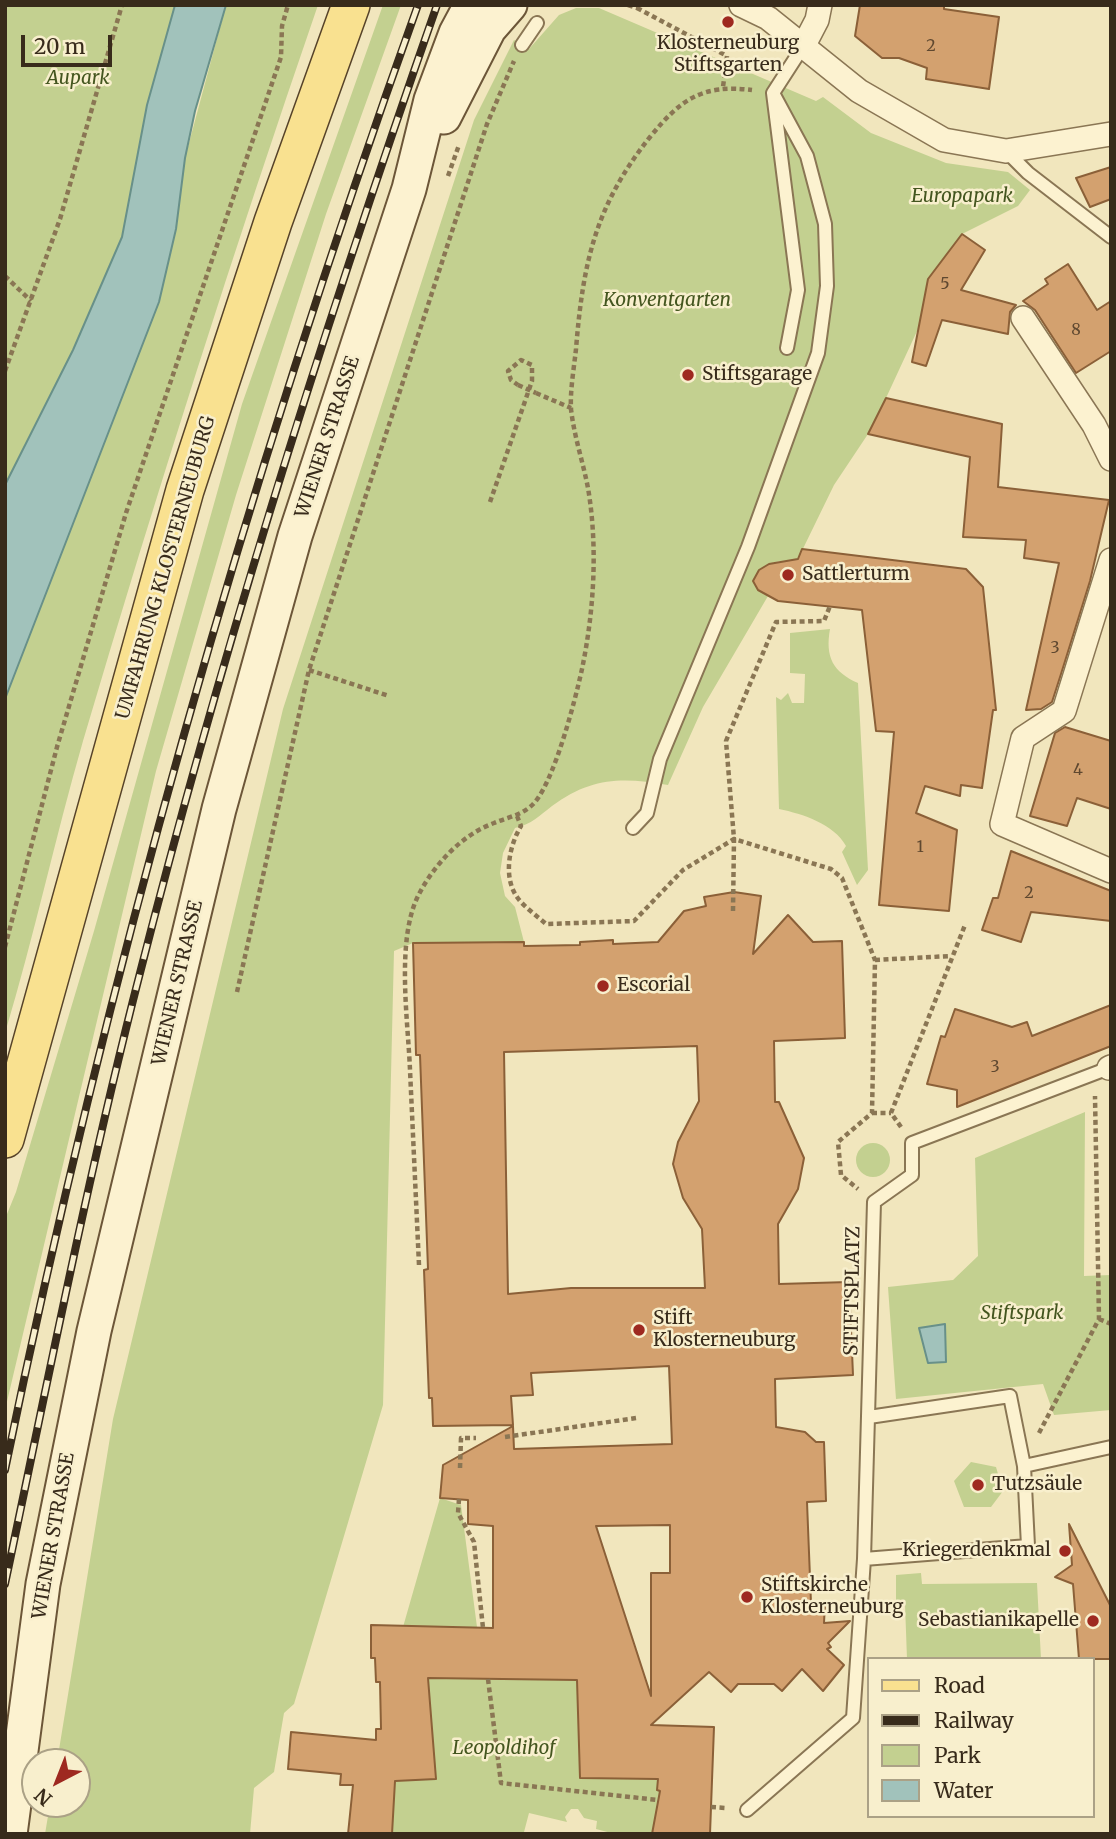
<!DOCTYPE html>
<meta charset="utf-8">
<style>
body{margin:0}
#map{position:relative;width:1116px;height:1839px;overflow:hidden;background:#f1e6bd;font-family:Merriweather,serif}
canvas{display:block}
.frame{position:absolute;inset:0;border:7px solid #382b1b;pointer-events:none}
.legend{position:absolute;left:867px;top:1657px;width:228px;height:161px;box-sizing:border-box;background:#f8efcd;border:2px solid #aba186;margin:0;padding:9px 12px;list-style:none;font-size:21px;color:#382b1b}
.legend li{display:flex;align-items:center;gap:14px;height:35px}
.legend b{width:35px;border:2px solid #aba186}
.north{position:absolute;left:21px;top:1748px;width:70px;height:70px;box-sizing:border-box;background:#f8efcd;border:2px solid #aba186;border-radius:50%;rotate:222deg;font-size:19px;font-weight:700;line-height:28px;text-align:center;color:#382b1b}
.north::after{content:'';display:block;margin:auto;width:24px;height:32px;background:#9e2920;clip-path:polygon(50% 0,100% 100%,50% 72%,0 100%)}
.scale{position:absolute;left:21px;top:35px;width:91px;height:32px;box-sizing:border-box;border:4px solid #382b1b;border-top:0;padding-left:9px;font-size:21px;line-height:24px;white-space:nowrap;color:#382b1b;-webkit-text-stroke:5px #f8efcd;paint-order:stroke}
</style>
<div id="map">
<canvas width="1116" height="1839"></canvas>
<div class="frame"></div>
<ul class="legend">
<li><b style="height:9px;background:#f9e190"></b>Road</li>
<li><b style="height:9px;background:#382b1b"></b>Railway</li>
<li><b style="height:19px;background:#c3d090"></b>Park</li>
<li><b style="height:19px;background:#a1c2bb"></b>Water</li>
</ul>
<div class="north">N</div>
<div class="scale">20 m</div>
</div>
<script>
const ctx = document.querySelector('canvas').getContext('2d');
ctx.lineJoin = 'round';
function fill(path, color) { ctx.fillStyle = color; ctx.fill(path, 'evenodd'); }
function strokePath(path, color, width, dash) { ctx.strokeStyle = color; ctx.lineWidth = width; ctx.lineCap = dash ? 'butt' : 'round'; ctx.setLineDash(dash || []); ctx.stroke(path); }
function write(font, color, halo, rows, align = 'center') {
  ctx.font = font + ' Merriweather,serif'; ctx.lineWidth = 5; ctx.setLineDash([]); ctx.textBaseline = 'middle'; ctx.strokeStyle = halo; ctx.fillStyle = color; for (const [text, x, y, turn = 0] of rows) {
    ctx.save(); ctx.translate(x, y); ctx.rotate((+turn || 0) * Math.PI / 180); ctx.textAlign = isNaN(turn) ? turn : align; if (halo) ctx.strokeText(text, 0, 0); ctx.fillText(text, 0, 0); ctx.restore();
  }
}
const green = new Path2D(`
 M5 5H175L147 105 122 237 73 350 5 485Z
 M226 5H318C234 249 156 494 83 741 55 838 34 937 5 1033V698L185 158Z
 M383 5H401L326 214 236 495 156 771 5 1410V1219L16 1192 94 931 242 404Z
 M576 8H599L816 101 823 97 871 133 946 163 1008 172 1030 190 1018 206 962 234 886 398 868 434 834 485 796 563C776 558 763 564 753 581L758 590 768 596 703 707 668 785C623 777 591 777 552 806 539 816 532 824 515 828L503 853 500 873 505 896 515 907 524 942 413 943 394 951 383 1405 294 1704 284 1713 274 1772 254 1788 250 1834H45L50 1804H77V1762H57L113 1419 283 709 474 120 514 40 529 49 559 15Z
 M830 629C825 657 833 672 858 683L868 870 857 885 842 852 846 846C834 824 803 814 779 809L776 697 781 700 788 693 792 703H804L805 674 790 673V633Z
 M1085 1112 1084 1276 1111 1275V1410L1054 1415 1043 1384 896 1399 888 1287 953 1280 978 1256 975 1158Z
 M856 1160a17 17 0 1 1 34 0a17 17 0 1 1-34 0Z
 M971 1462 996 1467 1003 1491 991 1507H964L954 1481Z
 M440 1498 461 1505 477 1627H403Z
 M921 1573 922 1584 1037 1583 1041 1659H907L905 1604H896V1575Z
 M428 1678 577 1680 580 1778H658L657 1790 660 1791 652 1834H615L596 1829 597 1821 584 1818 578 1809H571L565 1817 567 1822 529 1813 524 1832 392 1834 395 1781 436 1779Z`);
const water = new Path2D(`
 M175 5H226L195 111 185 158 176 229 159 302 5 699V485L73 350 122 237 147 105Z
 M945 1324 946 1362 928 1363 919 1328Z`);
const building = new Path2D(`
 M860 5H944V9L999 17 989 89 926 79 927 68 899 58H882L855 36Z
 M1111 167V199L1090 207 1076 178Z
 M962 234 985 250 961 290 1016 305 1010 312 1008 334 942 320 926 366 912 362 928 279Z
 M1068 264 1097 310 1111 301V351L1076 373 1035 310 1023 301 1048 284 1045 279Z
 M886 398 1002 424 998 487 1109 500 1090 581 1061 674 1052 702 1041 709 1026 710 1059 563 1024 558 1026 540 963 537 970 457 868 434Z
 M802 549 966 569 983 587 996 710H993L982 788 961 785 960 796 925 786 916 813 957 830 949 911 879 905 894 732 876 731 862 610 778 601 758 590 753 581 759 570 769 564 798 559Z
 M1065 727 1111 741V809L1077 798 1067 826 1030 816 1055 733Z
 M1011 851 1111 891V921L1031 912 1021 942 982 930 993 898H998Z
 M734 892 761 896 753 954 788 915 813 942 842 941 845 1038 774 1041 775 1102H779L804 1158 798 1189 778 1224 779 1284 849 1282 853 1375 775 1379 776 1427 805 1432 816 1442H824L826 1501 807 1502 811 1603H825L824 1623 850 1621 828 1643 831 1647 827 1649 844 1665 823 1691 802 1669 782 1691 774 1684H738L731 1692 709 1672 651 1725 714 1727 710 1834H652L660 1791 657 1790 658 1779 580 1778 577 1680 428 1678 436 1779 395 1781 392 1834H348L353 1785H340L341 1774 288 1769 291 1732 376 1740V1729H381L380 1682H376L375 1658H371V1625L493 1628V1526L468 1524V1500L440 1498 443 1465 513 1426 514 1449 672 1444 669 1366 531 1373 533 1395 511 1396 513 1425 433 1426 432 1398H429L424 1270 428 1269 420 1055H416L413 943 524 942V946L580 945V942L613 940V944L658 942 684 911 706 906 704 897ZM697 1046 699 1101 678 1142 673 1164 683 1198 702 1229 705 1288H571L508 1294 504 1052ZM670 1525V1573H651V1696L596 1526Z
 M1111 1005V1046L957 1107V1090L927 1084 941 1036 945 1037 955 1009 1012 1027 1027 1022 1032 1036Z
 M1069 1524 1111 1607V1659H1079L1073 1584 1055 1577 1072 1565Z`);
const path = new Path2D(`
 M628 5 637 8 639 5
 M637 8 727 56 723 87
 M448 176 459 145
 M5 276 31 301
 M5 371 60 219 122 5
 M536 393 571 408
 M490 502 532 381V365L521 360 508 371 511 380 518 385
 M309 670 389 696
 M517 816 521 826C509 846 503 877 517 897 524 907 537 916 546 924L634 921 683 870 734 839 831 869 842 878 875 960 872 1113 838 1142 841 1175 858 1189
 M733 911 734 839 726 741 776 622 824 621 830 606
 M5 947 57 747 126 513 281 57 282 26 288 5
 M875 960 951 956
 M237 992 309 670 487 124 514 61
 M872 1113H891
 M901 1127 891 1113 965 925
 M419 1265C416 1200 413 1135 410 1070 408 1020 396 941 418 896 433 866 461 835 494 823 508 817 524 815 535 802 555 778 575 701 582 669 594 611 598 547 588 488 583 462 574 436 571 409 570 390 574 368 576 349 583 263 595 206 650 137 681 99 702 84 752 90
 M1099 1319 1111 1324
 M1039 1433 1099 1319 1095 1096
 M505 1437 636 1418
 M460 1468 461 1438H476
 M459 1499 458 1513 474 1542 483 1628
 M488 1679 501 1783 658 1800
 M711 1807 726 1808`);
const lane = new Path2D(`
 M522 45 537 23
 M1006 151 1028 173 1111 237
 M787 348 798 290 773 93 804 45
 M633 828 647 813 660 759 748 547 818 353 827 286 825 224 807 156 773 93
 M869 1417 1010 1396 1024 1466 1111 1447
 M864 1559 1028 1546 1024 1466
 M747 1810 853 1718 864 1559 874 1202 912 1175V1143L1109 1068`);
const street = new Path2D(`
 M741 5 768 18 859 91 944 140 1006 151 1111 134
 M804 45 817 20 820 5
 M1023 318 1094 425 1111 459
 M1111 560 1064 711 1023 738 1002 824 1111 871
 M1109 1068 1111 1067`);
const secondary = new Path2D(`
 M444 117 489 29 510 5
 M10 1834 43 1584 94 1331 219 809 295 536 409 189 431 100 456 33 471 5`);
const primary = new Path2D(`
 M5 1139 185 490 273 222 351 5`);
const rail = new Path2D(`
 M5 1470C107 973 246 483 418 5
 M5 1584C48 1380 88 1175 140 973 223 646 325 324 437 5`);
const pathBridge = new Path2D(`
 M518 385 536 393`);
const markers = [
 [728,22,7,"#9e2920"],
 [688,375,7,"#9e2920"],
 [788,575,7,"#9e2920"],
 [603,986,7,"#9e2920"],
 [639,1330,7,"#9e2920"],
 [978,1485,7,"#9e2920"],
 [1065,1551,7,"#9e2920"],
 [747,1597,7,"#9e2920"],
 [1093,1621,7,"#9e2920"]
];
const numberNames = [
 ["2",931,46],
 ["5",945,284],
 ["8",1076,330],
 ["3",1055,648],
 ["4",1078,770],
 ["1",920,847],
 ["2",1029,893],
 ["3",995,1067]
];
const poiNames = [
 ["Klosterneuburg",728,44,"center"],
 ["Stiftsgarten",728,66,"center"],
 ["Stiftsgarage",702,375],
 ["Sattlerturm",802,575],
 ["Escorial",617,986],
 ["Stift",653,1319],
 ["Klosterneuburg",653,1341],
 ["Tutzsäule",992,1485],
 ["Kriegerdenkmal",1051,1551,"right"],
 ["Stiftskirche",761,1586],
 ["Klosterneuburg",761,1608],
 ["Sebastianikapelle",1079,1621,"right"]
];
const parkNames = [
 ["Aupark",78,79],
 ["Europapark",962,197],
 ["Konventgarten",667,301],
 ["Stiftspark",1022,1314],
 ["Leopoldihof",504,1749]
];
const streetNames = [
 ["WIENER STRASSE",328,437,-72],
 ["UMFAHRUNG KLOSTERNEUBURG",166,568,-74],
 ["WIENER STRASSE",178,983,-77],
 ["STIFTSPLATZ",853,1291,-89],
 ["WIENER STRASSE",54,1536,-80]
];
fill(green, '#c3d090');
fill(water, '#a1c2bb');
strokePath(water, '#689089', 2);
fill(building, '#d3a16f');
strokePath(building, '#8b6038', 2);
strokePath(lane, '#8a7654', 16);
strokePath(street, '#8a7654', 26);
strokePath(secondary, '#6c5638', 37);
strokePath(primary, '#574329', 40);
strokePath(path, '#8a7654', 4.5, [5, 3.5]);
strokePath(lane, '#fcf2d0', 12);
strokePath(street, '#fcf2d0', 23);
strokePath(secondary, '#fcf2d0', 33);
strokePath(primary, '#f9e190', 37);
strokePath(rail, '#382b1b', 8);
strokePath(rail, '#f8efcd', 5, [16]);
strokePath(pathBridge, '#8a7654', 4.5, [5, 3.5]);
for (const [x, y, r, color] of markers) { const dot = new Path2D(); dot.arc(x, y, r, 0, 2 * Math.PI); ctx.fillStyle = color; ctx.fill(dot); strokePath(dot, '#f8efcd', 2.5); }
write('16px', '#5f4830', null, numberNames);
write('19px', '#382b1b', '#f8efcd', poiNames, 'left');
write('italic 19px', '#44561f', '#f8efcd', parkNames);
write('19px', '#382b1b', '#f8efcd', streetNames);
</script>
